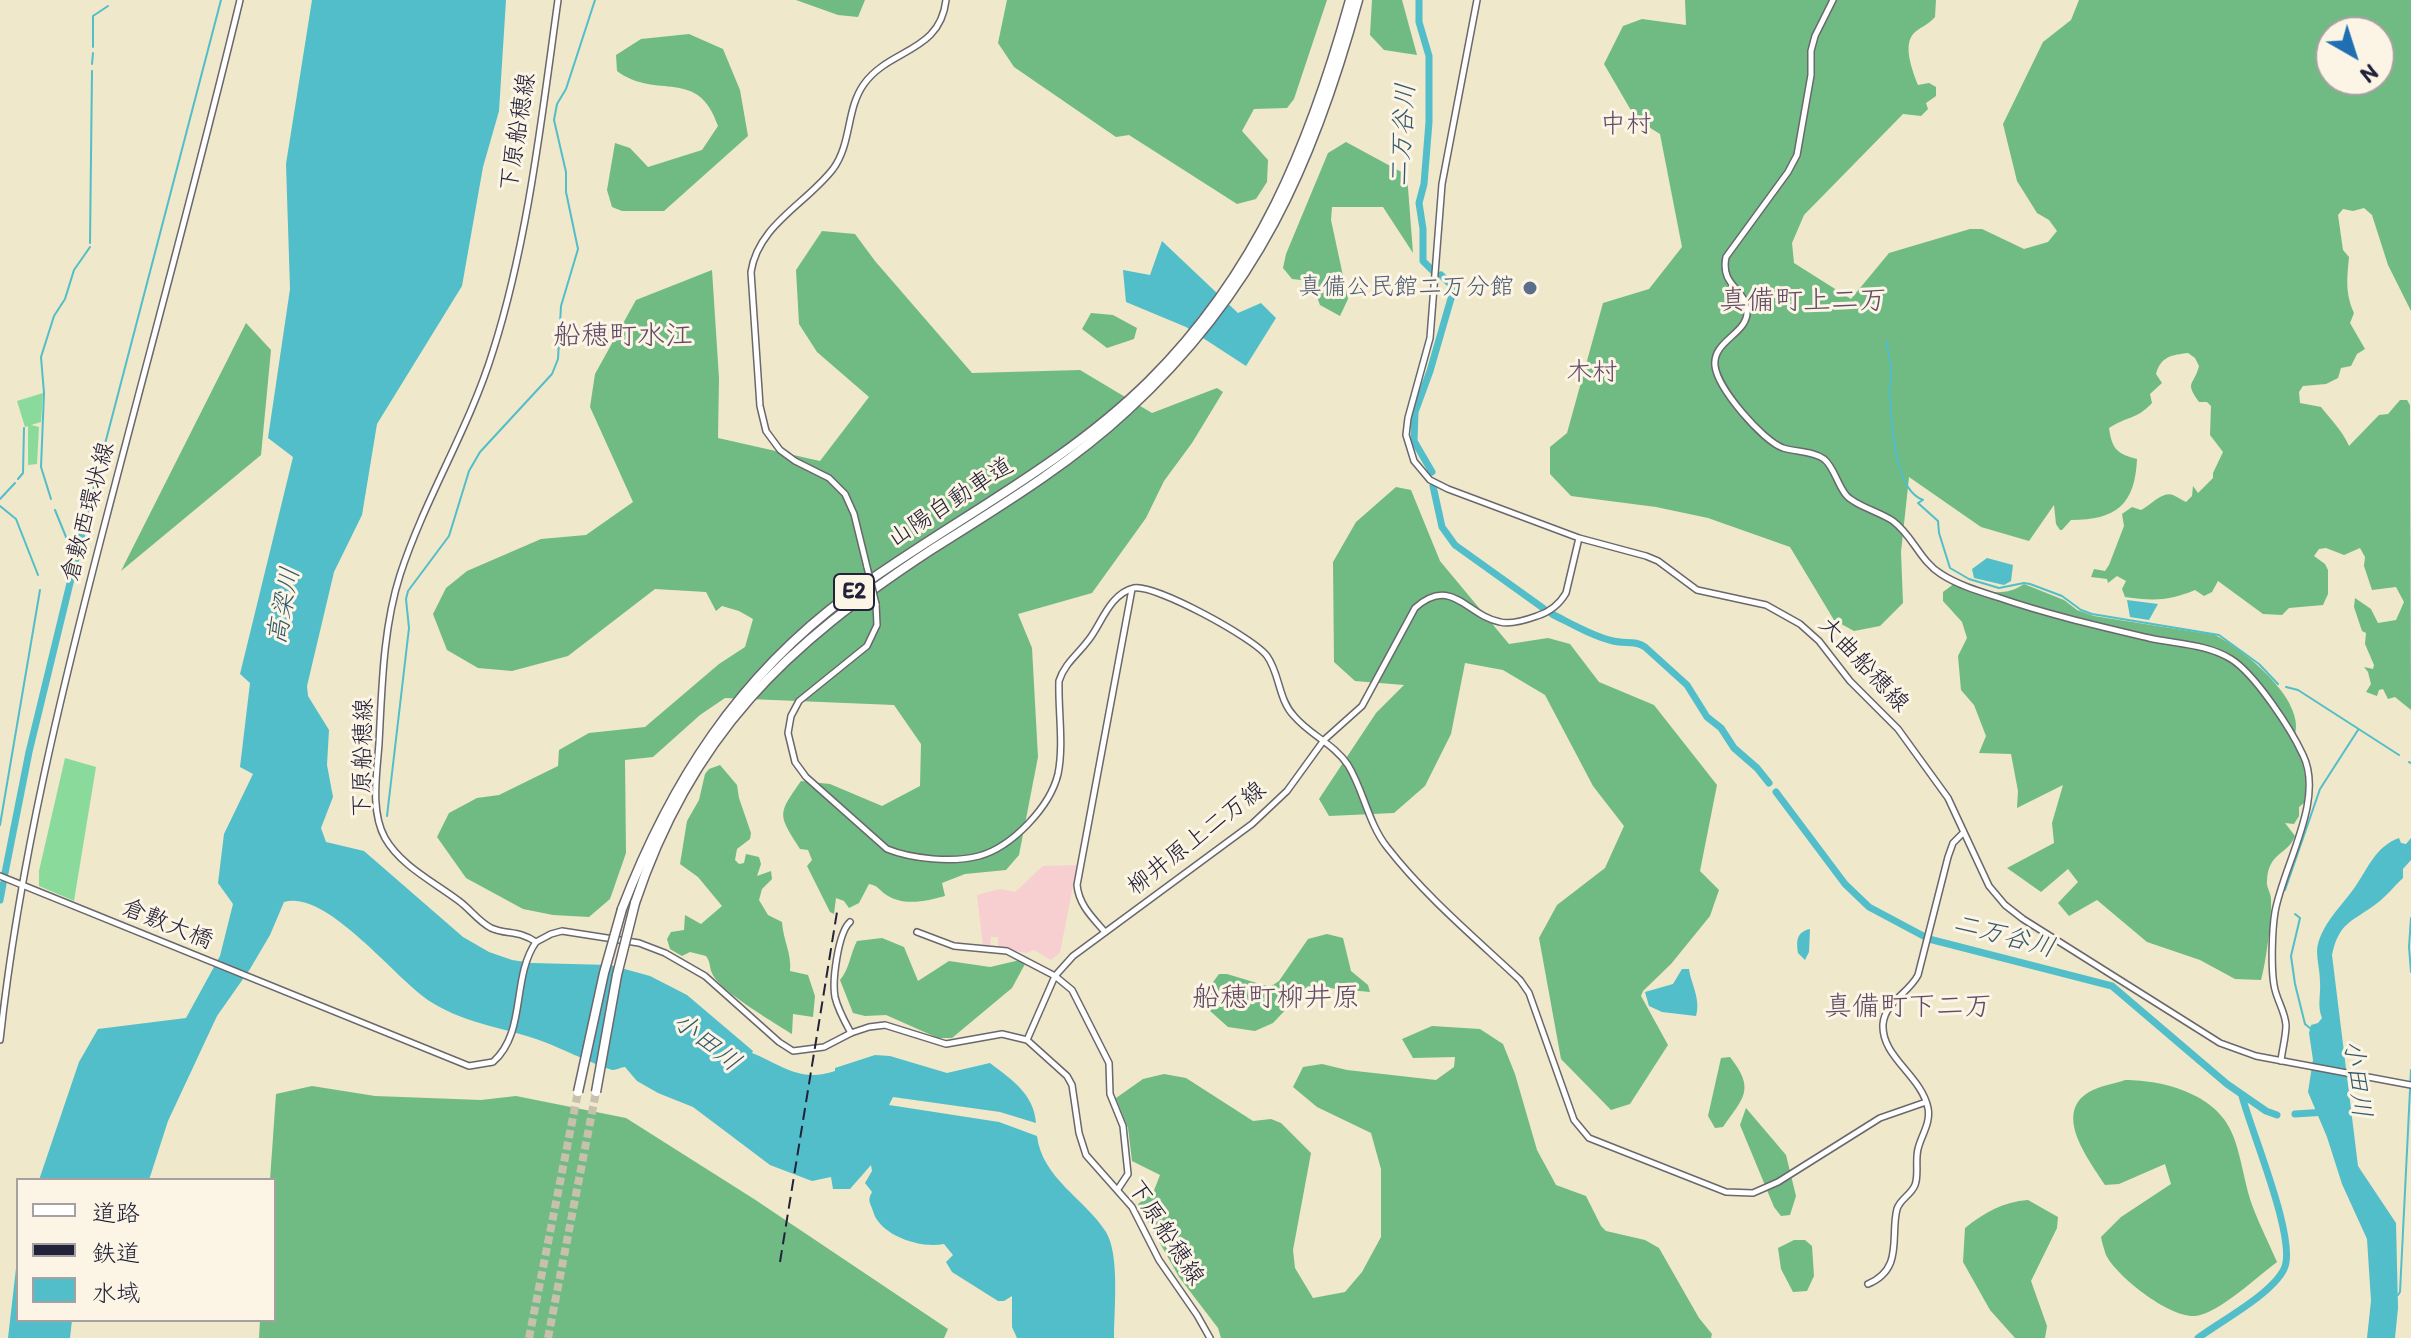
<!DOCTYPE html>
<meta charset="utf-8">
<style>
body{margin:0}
#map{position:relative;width:2411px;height:1338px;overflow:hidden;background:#efe8ca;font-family:Itim,"Klee One",sans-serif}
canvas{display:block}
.legend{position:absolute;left:16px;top:1178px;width:260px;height:144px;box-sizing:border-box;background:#fcf5e5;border:2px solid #a5a1a1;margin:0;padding:10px 14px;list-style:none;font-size:24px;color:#22223b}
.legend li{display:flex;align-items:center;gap:16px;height:40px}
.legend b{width:40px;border:2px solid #a5a1a1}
.north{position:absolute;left:2315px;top:16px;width:80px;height:80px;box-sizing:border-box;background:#fcf5e5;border:2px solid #a5a1a1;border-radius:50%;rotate:141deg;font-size:22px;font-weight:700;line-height:32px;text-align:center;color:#22223b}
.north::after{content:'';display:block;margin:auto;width:28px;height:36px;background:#1f6fb2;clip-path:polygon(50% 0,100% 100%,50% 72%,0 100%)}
</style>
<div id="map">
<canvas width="2411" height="1338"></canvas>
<ul class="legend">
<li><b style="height:10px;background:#fff"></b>道路</li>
<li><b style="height:10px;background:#22223b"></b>鉄道</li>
<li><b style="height:22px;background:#51bec9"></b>水域</li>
</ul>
<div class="north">N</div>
</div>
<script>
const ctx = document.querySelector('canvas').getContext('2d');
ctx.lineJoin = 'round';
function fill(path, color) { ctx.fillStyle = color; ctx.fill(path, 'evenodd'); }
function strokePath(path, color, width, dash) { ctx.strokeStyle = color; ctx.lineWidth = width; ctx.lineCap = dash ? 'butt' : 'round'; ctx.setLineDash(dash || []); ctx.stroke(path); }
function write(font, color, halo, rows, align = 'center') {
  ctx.font = font + ' Itim,"Klee One",sans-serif'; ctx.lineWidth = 6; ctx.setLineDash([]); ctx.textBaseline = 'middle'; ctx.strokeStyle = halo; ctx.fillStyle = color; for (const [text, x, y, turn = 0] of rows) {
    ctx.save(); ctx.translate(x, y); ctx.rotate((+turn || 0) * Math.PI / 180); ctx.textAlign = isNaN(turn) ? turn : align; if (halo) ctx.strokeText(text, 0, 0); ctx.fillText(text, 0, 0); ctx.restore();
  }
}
const built = new Path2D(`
 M1077 865 1060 953 1051 960 1034 950 1026 953 998 947V937H991L990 946H983L977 895 1000 889 1015 892 1043 866Z`);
const green = new Path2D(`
 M43 393 41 422 31 425 39 427 37 464 28 465V426L25 427 17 401Z
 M65 758 96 767 74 901 39 886V871Z`);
const forest = new Path2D(`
 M796 0H865L858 17 838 15Z
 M1007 0H1327L1294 99 1287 108 1254 109 1242 131 1268 160 1267 182 1256 199 1237 204 1129 135 1116 137 1014 67 998 43Z
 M1372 0H1402L1417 55 1384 50 1370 35Z
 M1685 0H1936L1935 17C1928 25 1919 28 1914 33 1902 45 1913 72 1918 85L1929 83 1936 87V96L1926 103 1928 109 1921 116 1903 114 1804 215 1792 243 1794 263 1851 299 1889 253 1970 229H1982L2024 249 2048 242 2057 231 2049 220 2037 213 2017 181 2003 124 2043 42 2071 20 2079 0H2411V311L2388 265 2372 215 2364 208 2353 211 2343 209 2338 215 2343 250 2349 257C2347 278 2345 293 2354 313L2350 323 2365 349 2357 354 2351 366 2341 368 2338 378 2326 384 2303 386 2299 392 2300 403 2321 407C2331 420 2342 430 2349 446L2379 415 2388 414 2400 400H2407L2410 405 2411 710 2395 697 2388 699 2383 689 2379 690 2377 696 2366 692 2371 684 2368 672 2364 667 2373 669 2374 665 2365 644 2366 633 2362 631 2354 607 2355 598 2371 609 2378 623 2396 620 2404 602 2396 587 2372 590 2364 566 2365 557 2360 548 2344 555 2326 548 2319 549 2314 556 2325 564 2328 570V594L2323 605 2289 608 2282 615 2263 614 2218 581 2212 592 2204 596 2195 590C2169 601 2153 601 2125 597L2122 589 2126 581 2117 576 2108 583 2107 579 2091 577 2094 569 2105 571 2109 565 2124 526 2122 514 2132 507 2141 510C2150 506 2162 491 2173 495 2178 497 2181 500 2186 502L2192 496 2193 486 2198 493 2213 478V473L2223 452 2210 435 2211 406 2207 402H2199C2184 381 2194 386 2199 366L2195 358 2188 353C2172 355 2161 356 2156 374L2162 383 2150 394 2152 403C2136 420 2127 416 2109 428 2112 449 2117 454 2137 459 2135 505 2116 520 2071 520L2062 530H2060L2056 524 2054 505 2029 541 1981 527 1909 477 1901 552 1903 603 1880 626 1854 631 1834 620 1790 547 1708 518 1656 507 1571 496 1550 474V447L1567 433 1603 303 1649 289 1682 247 1660 134 1636 119 1604 64 1623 26 1642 19 1686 25ZM2331 32H2379V80H2331Z
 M689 34 723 49 740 90 748 136 664 211H622L612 207 607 190 615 143 630 148 648 167 702 150 718 126C698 66 657 101 617 71L616 55 641 39Z
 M1346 142 1407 175 1413 253 1383 207H1332L1331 220 1348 299 1340 316 1320 305 1311 281 1292 279 1283 268 1286 254 1328 153Z
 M822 231 855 234 875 261 972 373 1080 370 1152 413 1217 388 1223 392 1192 443 1164 481 1146 518 1092 593 1018 614 1032 648 1038 757 1019 855 1006 870 965 874 942 883 945 896C927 901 903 907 885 894 878 889 879 886 869 884L859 903 849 908 844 901 836 898 834 914 830 912 807 866 812 860 808 850 800 849C778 814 777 815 801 781L830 784 882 806 920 786 921 744 894 705 725 698 700 715 653 757 625 760 626 853 610 899 589 917 553 915 523 909 466 878 437 837 449 813 477 798 499 795 558 766 559 750 589 733 645 727 719 664 745 647 753 619 739 611 722 606 716 611 706 592 655 589 568 656 512 671 478 668 447 650 433 614 446 588 467 571 541 539 586 535 633 502 590 407 595 374 636 300 712 270 719 378 718 438 820 461 869 397 817 352 799 324 796 270Z
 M1091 313 1113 315 1137 328 1134 339 1107 348 1082 329Z
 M246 323 271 350 261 455 121 571Z
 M1396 487 1411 490 1440 561 1509 644 1548 638 1570 644 1599 682 1654 705 1717 785 1700 871 1719 890 1710 916 1671 964 1643 991 1641 996 1668 1045 1630 1104 1611 1110 1561 1059 1539 938 1557 905 1605 868 1624 826 1593 786 1545 695 1503 670 1465 663 1451 734 1425 786 1394 813 1329 816 1319 799 1376 713 1404 685 1355 681 1334 662 1333 562 1356 522Z
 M1955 583C1979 590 2003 599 2024 584L2064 600 2077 610 2094 616 2215 635C2243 649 2314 705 2292 742 2305 761 2308 781 2304 803L2299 807V816L2294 824 2285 823 2295 836C2288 855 2268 852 2267 881 2266 887 2271 893 2271 899 2272 917 2266 963 2261 980L2235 979 2200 960 2147 942 2097 900 2069 916 2058 903 2078 882 2068 869 2041 892 2007 868 2054 843 2052 823 2063 785 2017 808 2018 791 2011 754 1979 753 1986 736 1974 705 1961 690 1958 656 1967 638 1962 622 1943 601V592Z
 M720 765 737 785 739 798 751 833 750 839 737 849 735 860 739 864 744 863 746 854 759 857 761 864 757 876 771 871 772 879 762 889 759 900 768 915 782 922C783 940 792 954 790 971L808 975 815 996 813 1017 793 1014 792 1034C775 1023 718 990 712 973 709 967 711 963 706 956L690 952 682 956 670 949 667 939 671 932 684 930 685 915 701 924 722 906 698 877 680 864 687 821 699 800 705 774 709 769Z
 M1327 934 1343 938 1351 971 1368 985 1370 992 1308 986 1273 1023 1255 1031 1228 1027 1209 1010 1205 993 1219 974H1227L1270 987 1279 981 1308 939Z
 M882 938 904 947 918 981 949 961 990 967 1020 960 1025 964 1012 988 952 1038H938L886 1015 865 1016 853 1013 840 980C850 968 850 954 857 941Z
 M1432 1026 1480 1029 1503 1044 1515 1074 1537 1150 1556 1185 1586 1196 1601 1226 1606 1231 1645 1240 1659 1248 1699 1318 1712 1334 1711 1338H1221L1218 1328 1179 1277 1138 1204 1153 1193 1160 1175 1132 1161 1128 1128 1116 1098 1143 1079 1164 1074 1186 1078 1253 1121 1271 1119 1281 1123 1311 1153 1293 1250 1295 1268 1313 1298 1345 1292 1362 1272 1381 1237V1169L1371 1133 1317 1107 1293 1087 1303 1067 1322 1064 1347 1070 1436 1080 1454 1067 1455 1057 1413 1058 1402 1039Z
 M1730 1057C1756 1090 1743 1098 1723 1127L1715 1128 1708 1116 1721 1058Z
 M2125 1080C2165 1080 2220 1095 2234 1138 2241 1157 2244 1179 2250 1199 2257 1220 2268 1241 2277 1262 2258 1276 2218 1314 2195 1316 2170 1318 2117 1277 2106 1255 2104 1249 2102 1243 2101 1237L2121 1217 2171 1184 2165 1164 2119 1184 2105 1185C2090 1161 2052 1114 2089 1092 2099 1086 2114 1084 2125 1080Z
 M312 1086 375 1096 481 1100 516 1096 626 1118 754 1199 948 1329 944 1338H259L260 1320H274V1180H270L276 1094Z
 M1746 1108 1786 1155 1796 1196 1790 1215 1781 1216 1774 1207 1740 1125Z
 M2028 1200 2058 1217 2057 1228 2031 1281 2047 1326 2045 1338H2015L1990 1310 1963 1262 1965 1228C1985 1212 2003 1202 2028 1200Z
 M1794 1240H1805L1812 1246 1814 1276 1807 1291 1793 1292 1781 1269 1778 1248Z`);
const water = new Path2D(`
 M312 0H506L499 111 483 167 462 286 377 424 362 515 334 572 307 686 308 696 329 730 327 765 333 797 321 828 326 842 364 851 463 937 489 952 512 960 532 963 610 965 650 976 687 995 753 1051 752 1053C782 1065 800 1083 835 1071V1068L875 1055 890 1056 947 1073 990 1063C1012 1080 1034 1094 1036 1123L1000 1112 893 1097 889 1105 999 1122 1037 1136C1042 1178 1085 1199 1106 1232 1120 1255 1114 1310 1114 1338H1017L1012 1327V1296L1004 1301H998L952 1272 946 1262 953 1255 944 1244C920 1249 879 1235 873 1211 870 1202 867 1201 872 1192L865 1183 872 1171 871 1165 850 1189H833L831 1177 812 1181 770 1165 693 1107 658 1093 637 1081 625 1067C621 1067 617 1070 613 1070 608 1070 561 1049 552 1045 512 1028 469 1026 431 1002 395 979 327 889 284 902L270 935 250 969 217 1016 168 1121 149 1180H39L79 1062 98 1029 186 1018 220 956 233 904 218 883 224 834 253 774 240 767 250 683 240 674 293 457 268 438 290 289 286 164Z
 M1162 241 1238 313 1261 303 1276 318 1246 366 1186 327 1126 302 1123 270 1150 275Z
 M1987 558 2013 565 2011 581 2004 585 1974 578 1972 569Z
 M2127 600 2158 604 2149 620 2130 617Z
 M2399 838 2401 843 2406 844 2411 838V860L2403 869V878C2394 886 2386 897 2376 904 2352 922 2339 922 2332 955L2358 1166 2396 1223 2398 1308 2395 1338H2367L2371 1301 2367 1239 2342 1184 2327 1137 2308 1092 2313 1060 2309 1033 2311 1025 2318 1023 2322 1018C2317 1006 2321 994 2320 982 2320 971 2317 961 2317 951 2319 926 2342 906 2355 887 2369 867 2375 847 2399 838Z
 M1810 929 1809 952 1805 960 1798 953C1796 940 1797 932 1810 929Z
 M1682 969H1689C1691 984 1701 999 1696 1016L1662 1012 1649 1006 1645 992 1673 984Z
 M18 1251V1320H72L70 1338H8Z`);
const stream = new Path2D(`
 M93 47V16L108 6
 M92 64 93 53
 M90 243 92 71
 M1887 342C1887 351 1890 358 1891 367 1892 377 1889 388 1890 398 1892 424 1894 490 1923 500L1918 503 1938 521 1939 533 1950 568 1969 579 1999 588 2024 583 2030 584 2062 596 2081 610 2092 614 2219 635 2259 664 2278 684
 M18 479 23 473 24 428
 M0 499 15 483
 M51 499 41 467 44 393 41 357 54 316 65 299 74 270 90 247
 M0 506 16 519 38 575
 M88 509 221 0
 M55 510 75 559
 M2286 687 2298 690 2399 755
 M2409 762 2411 763
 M387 816 409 628 406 599 408 591 449 536 469 471 480 452 552 374 558 359 561 306 578 249 566 192V172L554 120 557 104 566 89 595 0
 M0 825 40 590
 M2285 890 2320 789 2358 730
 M2295 914 2300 918 2291 956 2295 984 2305 1024 2311 1029
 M2411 918 2409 947 2411 972
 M2398 1295 2400 1292 2411 1070`);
const river = new Path2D(`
 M1419 0V22L1429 56V122L1424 184 1419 203 1423 229V261L1432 270
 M1432 472 1414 441 1415 412 1430 371 1454 288 1441 275
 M1433 486 1442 527 1455 545 1543 608
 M1552 614C1572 624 1592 636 1613 641 1625 644 1636 640 1645 647L1687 685 1707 717 1721 728 1734 748 1757 768 1769 783
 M1776 792 1845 884 1869 907 1929 939 2112 986 2227 1084 2266 1111 2277 1115
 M5 873 29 752 88 509
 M0 900 3 884
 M2295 1114 2326 1112
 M2198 1338C2221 1321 2272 1294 2284 1269 2298 1241 2251 1131 2242 1096`);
const motorwayTunnel = new Path2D(`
 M529 1338 578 1092
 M548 1338 596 1092`);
const tertiary = new Path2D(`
 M1833 0 1815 36 1811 51V75L1797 155 1788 172 1726 257C1720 286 1745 288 1747 310 1749 334 1712 340 1715 366 1718 389 1762 440 1783 448 1796 452 1813 451 1824 459 1834 467 1837 484 1846 495 1854 505 1880 512 1893 521 1913 536 1920 561 1941 574 1958 585 1978 591 1997 597 2046 614 2098 626 2149 638 2176 644 2207 644 2231 659 2255 674 2291 729 2303 755 2325 800 2283 866 2275 912 2272 930 2271 967 2274 985 2276 999 2285 1011 2286 1025 2286 1037 2282 1050 2281 1061
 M867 567 854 514 845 494 829 478 795 461 780 450 766 431 760 406 751 272C758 225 806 204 833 169 852 143 846 109 864 84 890 48 940 53 946 0
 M876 604 877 625 867 646 799 701 791 716 788 733 795 762 806 777 887 849C912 859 953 863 979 856 1012 847 1050 807 1058 774 1064 744 1058 711 1059 681 1065 661 1084 650 1094 632 1104 616 1113 593 1134 588 1155 584 1254 638 1267 656 1280 674 1278 699 1294 716 1310 735 1334 744 1348 765 1364 791 1368 823 1387 847 1425 896 1474 937 1520 980L1529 993 1574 1120 1589 1138 1726 1192 1753 1193 1778 1182 1880 1118 1926 1102
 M0 876 469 1066 493 1062C527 1032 511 978 536 942
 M850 922C838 933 832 981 835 997 838 1010 845 1022 851 1033
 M917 932 954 946 1007 951 1055 976 1072 990 1109 1063 1110 1094 1123 1126 1128 1174 1118 1189
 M1105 932C1092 917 1079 905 1077 885L1132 589
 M1868 1284C1904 1269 1890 1236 1897 1209 1900 1199 1911 1195 1915 1185 1919 1175 1915 1161 1918 1149 1921 1136 1931 1123 1928 1108 1921 1075 1881 1057 1883 1024 1885 1002 1909 993 1918 975L1948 857 1953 843 1963 833`);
const secondary = new Path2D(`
 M558 0C542 115 528 241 493 351 469 429 425 498 400 575 383 628 382 687 379 743 377 773 370 811 385 838 401 866 434 882 459 901 470 909 478 921 491 928 507 935 519 930 536 942L551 934 562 931 639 943 665 953 705 976 779 1042 793 1051 824 1047 851 1033 869 1027 885 1025 946 1044 1002 1034 1027 1040 1067 1076 1072 1085 1079 1133 1086 1155 1132 1207 1159 1260 1197 1315 1210 1338
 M1477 0 1442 184 1430 338 1408 418 1406 435 1414 461 1430 480 1448 489 1579 538 1646 556 1658 561 1697 590 1766 605 1800 624 1819 641 1850 681 1898 729 1948 798 1989 886 2005 905 2023 919 2220 1043 2256 1056 2411 1085
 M0 1040C19 864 61 693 105 523 150 349 198 175 240 0
 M1027 1040 1055 976 1073 956 1252 824 1287 791 1324 740 1362 706 1415 608C1452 575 1467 616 1500 622 1511 625 1526 620 1537 616 1550 612 1559 605 1566 593L1579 538`);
const motorway = new Path2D(`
 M635 903C691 734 786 645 931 550 999 507 1069 465 1128 410 1256 292 1313 165 1358 0
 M622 909C671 782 738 677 849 595 949 522 1061 468 1149 381 1258 273 1310 144 1350 0`);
const rail = new Path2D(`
 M780 1262 837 912`);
const tertiaryBridge = new Path2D(`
 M867 567 876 604`);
const motorwayBridge = new Path2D(`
 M578 1092 604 973 622 909
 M596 1092 617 975 635 903`);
const markers = [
 [1530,288,8,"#5c6f8a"]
];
const shields = [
 [854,592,40]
];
const shieldNames = [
 ["E2",854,592]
];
const streetNames = [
 ["下原船穂線",519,132,-81],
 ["山陽自動車道",951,503,-33],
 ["倉敷西環状線",89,512,-75],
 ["大曲船穂線",1863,665,47],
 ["下原船穂線",364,758,-89],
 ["柳井原上二万線",1197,839,-38],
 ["倉敷大橋",167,925,22],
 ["下原船穂線",1165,1233,57]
];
const serviceNames = [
 ["真備公民館二万分館",1514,288]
];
const neighbourhoodNames = [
 ["中村",1626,125],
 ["木村",1592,373]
];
const waterNames = [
 ["二万谷川",1404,135,-86],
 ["高梁川",285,606,-79],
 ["二万谷川",2004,937,15],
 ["小田川",706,1043,38],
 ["小田川",2356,1079,83]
];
const quarterNames = [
 ["真備町上二万",1803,302],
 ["船穂町水江",623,337],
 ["船穂町柳井原",1276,999],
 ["真備町下二万",1908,1008]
];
fill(built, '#f7cfd0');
fill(green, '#8adb9b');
fill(forest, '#6fbb83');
fill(water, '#51bec9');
strokePath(stream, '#51bec9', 2);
strokePath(river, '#51bec9', 7);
strokePath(motorwayTunnel, '#c6c0ad', 8, [8, 4]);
strokePath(tertiary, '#6a676d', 8);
strokePath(secondary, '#6a676d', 8);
strokePath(motorway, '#6a676d', 11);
strokePath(tertiary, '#fff', 5);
strokePath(secondary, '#fff', 5);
strokePath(motorway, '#fff', 8);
strokePath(rail, '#22223b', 2, [12, 6]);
strokePath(tertiaryBridge, '#6a676d', 8, []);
strokePath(motorwayBridge, '#6a676d', 11, []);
strokePath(tertiaryBridge, '#fff', 5);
strokePath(motorwayBridge, '#fff', 8);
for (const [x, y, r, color] of markers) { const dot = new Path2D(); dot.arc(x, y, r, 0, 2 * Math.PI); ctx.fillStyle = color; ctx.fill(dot); strokePath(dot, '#fcf5e5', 3); }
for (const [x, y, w] of shields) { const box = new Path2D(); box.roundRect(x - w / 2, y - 18, w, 36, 6); ctx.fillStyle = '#fcf5e5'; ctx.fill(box); strokePath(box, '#22223b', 2); }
write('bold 22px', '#22223b', null, shieldNames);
write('24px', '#22223b', '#fcf5e5', streetNames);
write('24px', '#4e5e75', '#fcf5e5', serviceNames, 'right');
write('26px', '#634b67', '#fcf5e5', neighbourhoodNames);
write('italic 26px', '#32596d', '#fcf5e5', waterNames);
write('28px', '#634b67', '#fcf5e5', quarterNames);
</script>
